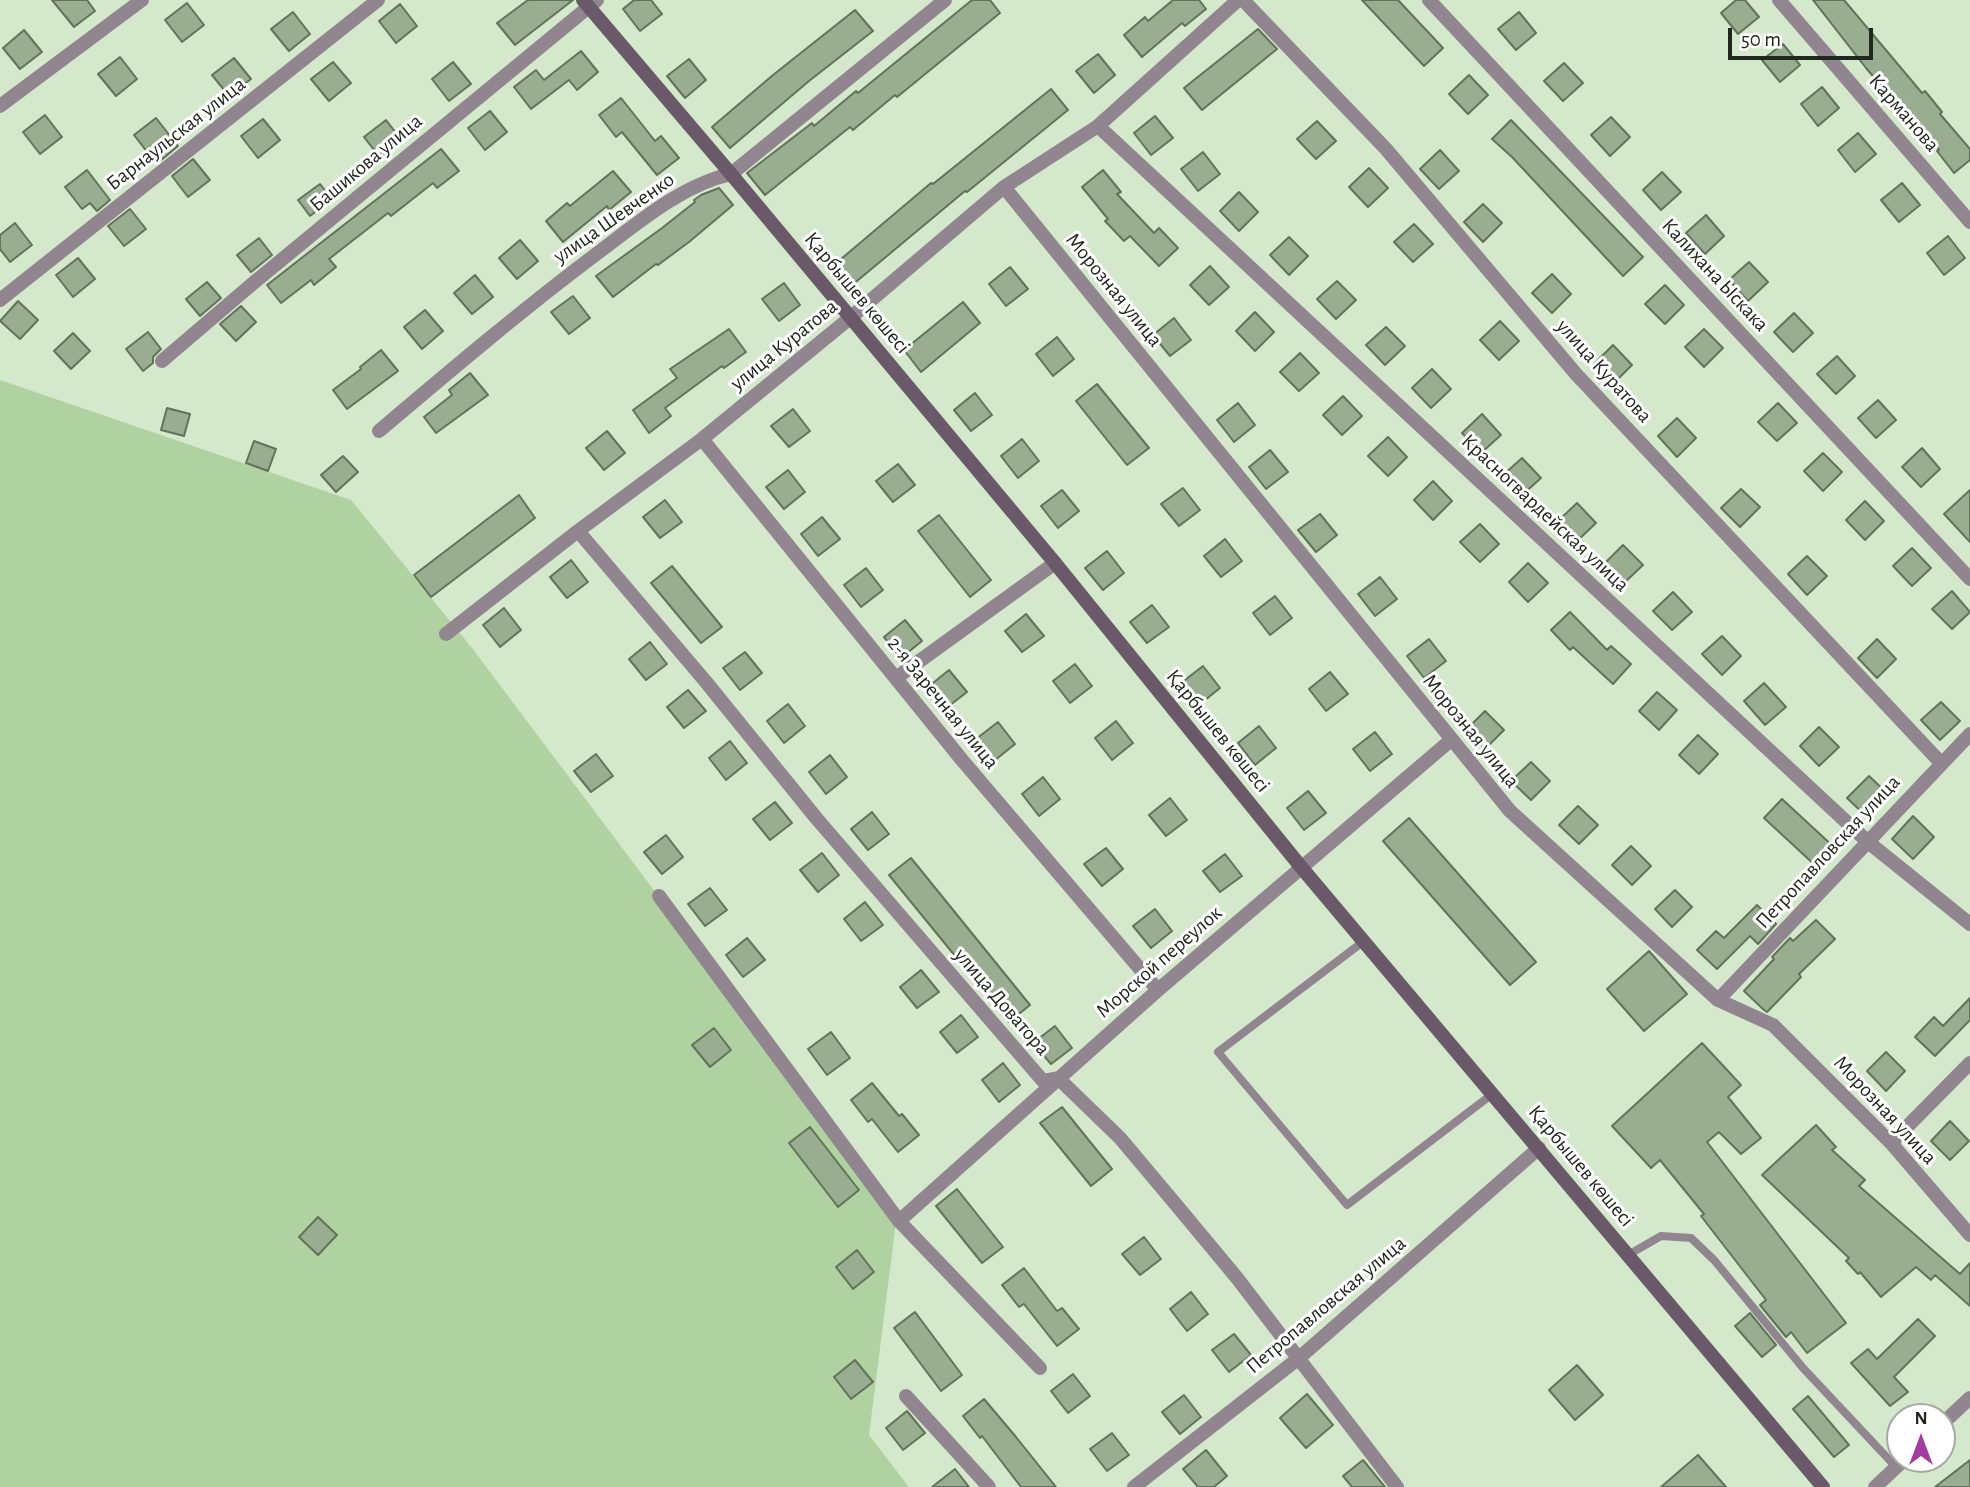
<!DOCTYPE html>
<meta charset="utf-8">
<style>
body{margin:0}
#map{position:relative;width:1970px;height:1487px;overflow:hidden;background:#d4e8cb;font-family:"Alegreya Sans",sans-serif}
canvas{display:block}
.north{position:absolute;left:1886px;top:1403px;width:70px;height:70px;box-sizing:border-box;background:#fff;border:2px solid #a6a9a4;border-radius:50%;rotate:0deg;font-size:19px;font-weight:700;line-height:28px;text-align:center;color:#20271c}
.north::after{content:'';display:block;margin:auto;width:24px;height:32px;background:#a33c9f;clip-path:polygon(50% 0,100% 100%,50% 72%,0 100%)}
.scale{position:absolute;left:1728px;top:28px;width:145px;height:32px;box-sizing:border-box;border:4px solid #20271c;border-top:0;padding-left:9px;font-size:21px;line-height:24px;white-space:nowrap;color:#20271c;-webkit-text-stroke:5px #fff;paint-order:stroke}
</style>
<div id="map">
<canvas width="1970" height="1487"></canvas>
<div class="north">N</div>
<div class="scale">50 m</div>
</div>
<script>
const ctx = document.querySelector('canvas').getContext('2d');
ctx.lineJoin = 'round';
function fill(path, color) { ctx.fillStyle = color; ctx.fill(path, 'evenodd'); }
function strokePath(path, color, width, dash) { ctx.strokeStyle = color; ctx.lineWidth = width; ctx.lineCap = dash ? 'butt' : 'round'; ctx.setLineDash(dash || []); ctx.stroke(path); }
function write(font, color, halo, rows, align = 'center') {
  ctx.font = font + ' "Alegreya Sans",sans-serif'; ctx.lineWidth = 6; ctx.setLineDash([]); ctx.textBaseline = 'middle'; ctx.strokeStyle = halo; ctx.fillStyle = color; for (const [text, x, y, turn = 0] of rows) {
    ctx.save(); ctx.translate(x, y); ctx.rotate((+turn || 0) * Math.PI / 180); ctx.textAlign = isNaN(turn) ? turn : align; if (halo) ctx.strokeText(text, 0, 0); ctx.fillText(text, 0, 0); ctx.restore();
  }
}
const green = new Path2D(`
 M0 380 351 500 472 648 897 1214 869 1435 909 1487H0Z`);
const building = new Path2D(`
 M52 0H87L95 11 74 27Z
 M528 0H573L515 45 497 23Z
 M634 0H651L662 14 640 31 623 9Z
 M972 0H990L1000 13 897 97 895 95 853 130 850 127 765 195 747 173 812 123 814 126 856 91 858 93Z
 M1173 0H1199L1206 9 1185 26 1182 23 1142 57 1124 35 1145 17 1148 21Z
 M1362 0H1398L1443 48 1424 66Z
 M1736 0H1745L1759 17 1738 34 1721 13Z
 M1813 0H1844L1922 93 1925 91 1942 112 1940 114 1970 149V160L1954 173 1937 151 1939 150 1886 87 1884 89 1866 68Z
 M187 3 204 25 182 42 165 20Z
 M400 4 417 26 396 43 379 21Z
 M855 10 873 31 809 81 730 148 712 127 773 75Z
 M293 12 310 34 289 51 271 29Z
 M1519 12 1536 33 1516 50 1498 29Z
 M1258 29 1277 49 1202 110 1184 88Z
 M24 30 42 52 20 69 3 48Z
 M1783 44 1800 65 1780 82 1762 60Z
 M581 51 598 72 577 90 569 80 531 109 514 87 536 70 544 80Z
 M1098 54 1115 75 1094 93 1076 71Z
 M120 57 137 79 116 96 98 74Z
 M234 58 251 79 229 96 212 75Z
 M689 59 706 80 685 98 667 76Z
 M333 62 351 83 329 101 311 79Z
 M453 62 471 84 449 101 432 79Z
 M1564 63 1583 83 1563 101 1544 81Z
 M1469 75 1488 95 1468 114 1449 94Z
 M1822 87 1839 108 1818 126 1801 104Z
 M1051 89 1068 110 967 192 965 191 845 291 828 270 931 183 933 184Z
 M621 98 655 141 661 136 679 158 657 175 622 132 616 137 599 115Z
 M490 111 507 132 485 150 468 128Z
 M45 115 62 137 40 154 23 132Z
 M1155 116 1173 138 1151 155 1134 133Z
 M1611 117 1630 137 1610 156 1591 135Z
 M156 118 178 146 160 161 155 154 151 157 134 135Z
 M263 119 280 140 258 158 241 136Z
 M386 120 403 142 381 159 364 137Z
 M1511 120 1643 257 1623 276 1512 157 1492 139Z
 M1317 121 1336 141 1316 159 1297 139Z
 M1858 133 1876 154 1855 172 1838 150Z
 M441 149 459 171 437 188 433 183 391 216 388 213 329 259 336 267 314 285 311 280 281 303 267 285Z
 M1440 150 1459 171 1439 189 1420 169Z
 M1203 152 1220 174 1198 191 1181 169Z
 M193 159 210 180 188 197 172 176Z
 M1369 168 1388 188 1368 207 1349 187Z
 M87 170 110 200 97 211 90 203 82 209 65 187Z
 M1103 170 1121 192 1117 194 1154 233 1159 228 1178 248 1159 266 1130 236 1124 241 1105 221 1108 219 1082 187Z
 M613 171 631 192 609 210 607 206 563 242 546 221 567 203 570 206Z
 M1662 172 1681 192 1661 210 1643 190Z
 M1902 183 1920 205 1899 222 1881 200Z
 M320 184 332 199 310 216 298 200Z
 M719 188 733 205 689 242 658 265 656 264 613 297 596 276 662 228 695 202 694 200 701 195Z
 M1239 192 1258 212 1239 231 1220 211Z
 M1483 204 1502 223 1483 242 1464 222Z
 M130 209 146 229 124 246 108 226Z
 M1706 215 1724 236 1705 254 1686 233Z
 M15 223 32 245 10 262 0 249V235Z
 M1414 224 1433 244 1413 262 1394 242Z
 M1948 236 1965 258 1944 275 1927 253Z
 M1289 237 1308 256 1289 275 1270 255Z
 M259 238 272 255 251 272 237 255Z
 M520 240 538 261 517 279 499 258Z
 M78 258 95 279 73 297 56 275Z
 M1749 262 1768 282 1748 301 1729 280Z
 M1210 266 1229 287 1209 305 1190 285Z
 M1010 267 1028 289 1006 306 989 284Z
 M1552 274 1571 294 1552 313 1532 293Z
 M475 275 493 297 472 314 454 293Z
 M1337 281 1356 300 1336 319 1317 299Z
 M207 282 221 298 200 316 186 299Z
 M784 283 800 305 779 321 762 299Z
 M1665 285 1684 305 1665 324 1645 304Z
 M573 296 590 318 569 334 551 312Z
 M18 301 38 320 20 339 0 321Z
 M963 302 980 323 921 372 904 350Z
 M241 306 256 322 236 341 220 324Z
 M425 310 443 331 422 349 404 327Z
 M1255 312 1274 332 1255 351 1236 331Z
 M1794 313 1813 333 1793 352 1774 332Z
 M1174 318 1191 340 1170 356 1153 335Z
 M1500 321 1519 341 1499 360 1480 340Z
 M1386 327 1405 346 1385 365 1366 345Z
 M729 329 746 352 724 368 722 366 665 408 671 416 649 433 633 410 677 378 670 369Z
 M1704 329 1723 348 1704 367 1685 347Z
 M148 332 161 349 153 357V363L143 371 126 349Z
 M73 333 90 351 71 369 54 351Z
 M1057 337 1074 359 1053 376 1036 354Z
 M1613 345 1632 365 1613 384 1594 364Z
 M381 350 398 371 347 409 333 390 361 369 360 367Z
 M1300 353 1319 373 1299 391 1280 372Z
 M1837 356 1855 376 1836 394 1817 374Z
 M1432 369 1451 389 1431 408 1412 388Z
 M470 373 488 395 436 433 424 417 452 395 449 390Z
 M1097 384 1149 448 1127 465 1076 401Z
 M975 393 992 415 971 431 954 410Z
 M1343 396 1362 416 1342 435 1323 415Z
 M1878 400 1896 420 1876 438 1858 418Z
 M1238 403 1255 425 1234 442 1217 420Z
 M1778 403 1797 423 1777 441 1758 422Z
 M167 408 190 414 184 436 161 430Z
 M793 409 810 431 789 447 771 426Z
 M1482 414 1501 435 1481 453 1462 433Z
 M1677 418 1696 438 1677 457 1658 436Z
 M607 431 625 453 604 470 586 448Z
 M1388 437 1407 457 1388 476 1368 456Z
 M1022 439 1039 461 1018 478 1001 456Z
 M254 441 276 449 268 471 246 463Z
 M1922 448 1940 469 1921 487 1902 467Z
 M1270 450 1288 472 1266 489 1249 467Z
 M1823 453 1842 472 1823 491 1804 471Z
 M343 456 358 472 336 492 321 475Z
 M1522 458 1541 478 1521 496 1502 476Z
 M898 464 915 485 893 502 876 481Z
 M788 470 805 492 784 509 766 487Z
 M1433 481 1452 501 1433 520 1414 500Z
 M1183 488 1200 510 1179 526 1161 504Z
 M1741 489 1760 507 1740 527 1721 508Z
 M1062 490 1079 511 1058 528 1041 506Z
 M1970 490V542L1944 514Z
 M519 495 535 518 431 597 414 575Z
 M665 500 682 522 660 538 643 517Z
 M1865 501 1884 521 1865 540 1846 520Z
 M1577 503 1596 523 1576 542 1557 522Z
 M1320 514 1337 535 1316 552 1298 530Z
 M939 515 991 580 970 597 918 531Z
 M822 517 840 539 818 556 801 534Z
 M1480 524 1499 544 1480 562 1460 542Z
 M1225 539 1242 561 1221 577 1204 556Z
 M1623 545 1643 565 1623 584 1604 564Z
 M1912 548 1931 568 1912 586 1893 566Z
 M1107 551 1124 573 1103 590 1085 568Z
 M1807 556 1827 576 1807 595 1788 574Z
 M571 560 588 582 567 598 550 577Z
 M1528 563 1548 583 1528 602 1509 582Z
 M672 566 722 627 701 643 651 583Z
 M866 568 883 590 861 607 844 585Z
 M1380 577 1397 599 1375 616 1358 594Z
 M1952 591 1970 612 1952 629 1932 609Z
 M1673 592 1692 612 1672 630 1653 611Z
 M1275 596 1292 618 1270 635 1253 613Z
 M1152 605 1169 627 1147 643 1130 622Z
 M504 608 521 630 500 647 483 625Z
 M1570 612 1607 650 1611 646 1631 664 1613 684 1573 647 1570 650 1551 630Z
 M1026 614 1044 636 1022 652 1005 631Z
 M905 620 922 641 901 658 884 637Z
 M1722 636 1741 656 1722 675 1702 654Z
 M1429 639 1446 661 1424 678 1407 656Z
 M1877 639 1896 659 1877 678 1858 658Z
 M650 642 667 664 646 680 629 659Z
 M745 652 762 673 740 690 723 668Z
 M1075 664 1092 686 1070 703 1053 681Z
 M1203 666 1220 688 1199 705 1181 683Z
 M949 670 967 692 945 709 928 687Z
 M1330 672 1348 694 1326 711 1309 689Z
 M1764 683 1786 707 1765 725 1744 701Z
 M688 690 706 711 684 728 667 707Z
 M1657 692 1677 710 1659 730 1639 711Z
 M1941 702 1960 721 1940 740 1921 720Z
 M788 704 805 726 784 743 767 721Z
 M1485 711 1504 730 1485 749 1466 730Z
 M1116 721 1133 743 1112 760 1095 738Z
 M998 722 1015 744 994 761 976 739Z
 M1259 726 1276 748 1255 765 1238 743Z
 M1819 727 1839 747 1819 766 1800 746Z
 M1375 732 1392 754 1370 771 1353 749Z
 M1698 735 1718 754 1699 774 1679 755Z
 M730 741 747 763 726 780 709 758Z
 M596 754 613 776 591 792 574 771Z
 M830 755 847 777 826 794 809 772Z
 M1531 762 1550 781 1531 800 1511 781Z
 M1869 776 1890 796 1868 818 1847 798Z
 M1043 777 1060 799 1039 816 1022 794Z
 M1308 791 1326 813 1304 830 1287 808Z
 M1170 798 1187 820 1166 836 1149 815Z
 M1782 799 1836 849 1818 868 1764 818Z
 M775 802 792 823 770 840 753 819Z
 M1578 806 1598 825 1579 844 1559 825Z
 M872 812 889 834 868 850 851 829Z
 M1913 816 1934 837 1913 859 1892 839Z
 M1409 818 1536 962 1510 985 1383 841Z
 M666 835 683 857 662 874 644 852Z
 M1631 846 1651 866 1632 885 1612 865Z
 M1106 848 1123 869 1102 886 1084 864Z
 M822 853 839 875 818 892 800 870Z
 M1225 854 1242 876 1220 892 1203 871Z
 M911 858 1030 1005 1009 1022 889 875Z
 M710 888 727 910 705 926 688 904Z
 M1675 890 1692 907 1672 927 1655 909Z
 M865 902 883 925 861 941 844 919Z
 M1757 905 1776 924 1758 944 1750 936 1717 969 1697 950 1716 931 1724 938Z
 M1155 909 1172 931 1151 948 1133 926Z
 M1816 920 1835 939 1799 974 1801 977 1767 1012 1764 1010 1744 991 1774 959 1772 957 1790 938 1793 941Z
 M747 938 765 960 743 977 726 955Z
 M1649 951 1687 994 1644 1031 1607 989Z
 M921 970 939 992 917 1008 900 987Z
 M1970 998V1020L1935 1056 1915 1037 1934 1017 1943 1026Z
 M961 1015 978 1037 957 1053 940 1032Z
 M1055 1026 1072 1048 1051 1064 1033 1043Z
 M714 1028 731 1050 710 1067 692 1045Z
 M831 1032 850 1058 827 1075 808 1049Z
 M1702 1043 1741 1085 1728 1097 1761 1138 1741 1154 1719 1132 1707 1142 1846 1323 1807 1353 1791 1332 1786 1337 1760 1305 1766 1300 1701 1216 1704 1214 1660 1160 1651 1168 1612 1126Z
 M1886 1052 1905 1071 1886 1091 1867 1071Z
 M1003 1063 1020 1085 999 1102 982 1080Z
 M872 1083 899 1116 902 1114 919 1135 898 1152 872 1119 868 1122 851 1100Z
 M1062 1107 1112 1169 1091 1186 1040 1123Z
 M1950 1121 1969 1141 1950 1160 1931 1141Z
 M1816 1125 1836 1147 1832 1150 1865 1180 1859 1186 1960 1274 1970 1263V1306L1935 1275 1931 1280 1916 1267 1881 1297 1860 1272 1858 1274 1846 1261 1849 1258 1762 1175Z
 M810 1127 859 1190 838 1207 789 1143Z
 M957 1189 1003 1247 982 1263 936 1206Z
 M318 1217 337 1235 318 1255 299 1237Z
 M1144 1237 1161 1259 1140 1275 1122 1254Z
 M857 1250 874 1272 853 1289 836 1267Z
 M1024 1268 1057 1311 1062 1308 1079 1329 1057 1346 1024 1304 1019 1307 1002 1285Z
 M1191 1292 1208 1314 1187 1331 1170 1309Z
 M915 1312 962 1375 941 1391 894 1328Z
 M1750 1313 1776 1345 1762 1357 1735 1326Z
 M1918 1319 1935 1336 1894 1377 1908 1392 1890 1406 1851 1363 1868 1349 1877 1359Z
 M1234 1334 1251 1355 1229 1372 1212 1350Z
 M855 1360 873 1382 851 1399 834 1377Z
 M1577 1365 1603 1395 1575 1420 1549 1390Z
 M1073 1374 1090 1396 1068 1413 1051 1391Z
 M1307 1394 1333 1425 1306 1448 1280 1418Z
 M1184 1395 1201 1417 1180 1434 1162 1412Z
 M1808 1396 1849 1445 1834 1457 1793 1409Z
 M984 1399 1016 1437 1056 1487H1021L982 1436 980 1438 963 1416Z
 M907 1411 925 1433 903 1450 886 1428Z
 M1112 1433 1129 1455 1107 1471 1090 1449Z
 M1206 1450 1227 1476 1214 1487H1198L1183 1469Z
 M1698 1455 1726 1487H1661Z
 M1363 1460 1385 1487H1352L1343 1476Z
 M1970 1460V1487H1935Z
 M955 1469 969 1487H932Z`);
const service = new Path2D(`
 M1364 941 1218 1052 1347 1205 1491 1095
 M1628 1255 1661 1236 1691 1238 1714 1260 1803 1368 1896 1467`);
const minor = new Path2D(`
 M1243 0 1386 149 1576 374 1941 763
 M1429 0 1970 579
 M1779 0 1970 222
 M0 106 142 0
 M1098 126 1868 842 1970 924
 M1004 187 1510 811 1718 1000 1773 1025 1891 1143 1970 1235
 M0 300 378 0
 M162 361 251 285 597 0
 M379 431C451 370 523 309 599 252 639 222 682 185 731 174L945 0
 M702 439 962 760 1158 990
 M578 531 706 682 817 819 1043 1081 1058 1078 1120 1138 1178 1207 1237 1278 1397 1487
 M446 634 578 531 702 439 850 318 1004 187 1098 126 1238 0
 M896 678 1055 563
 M659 896 899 1221 1040 1368
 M1718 1000 1970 734
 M1891 1143 1970 1063
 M899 1221 1158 990 1451 740
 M906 1396 989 1487
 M1942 1424 1970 1398
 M1134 1487 1299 1358 1539 1148
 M1875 1487 1905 1459`);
const secondary = new Path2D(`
 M583 0 731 174 1055 563 1301 867 1823 1487`);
const streetNames = [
 ["Карманова",1904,113,49],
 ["Барнаульская улица",176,134,-38],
 ["Башикова улица",366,163,-40],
 ["улица Шевченко",614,218,-35],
 ["Калихана Ыскака",1715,275,47],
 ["Морозная улица",1114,290,51],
 ["Қарбышев көшесі",857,293,50],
 ["улица Куратова",784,345,-39],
 ["улица Куратова",1604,371,48],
 ["Красногвардейская улица",1545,513,43],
 ["2-я Заречная улица",943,703,51],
 ["Қарбышев көшесі",1218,731,51],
 ["Морозная улица",1471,731,51],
 ["Петропавловская улица",1828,852,-47],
 ["Морской переулок",1159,962,-41],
 ["улица Доватора",1002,1002,49],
 ["Морозная улица",1885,1110,47],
 ["Қарбышев көшесі",1581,1166,50],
 ["Петропавловская улица",1326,1305,-40]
];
fill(green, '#b0d2a1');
fill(building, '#99ad91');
strokePath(building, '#617359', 2);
strokePath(service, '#91858f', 8);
strokePath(minor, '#91858f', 14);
strokePath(secondary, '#6a5a69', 14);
write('21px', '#20271c', '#fff', streetNames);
</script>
